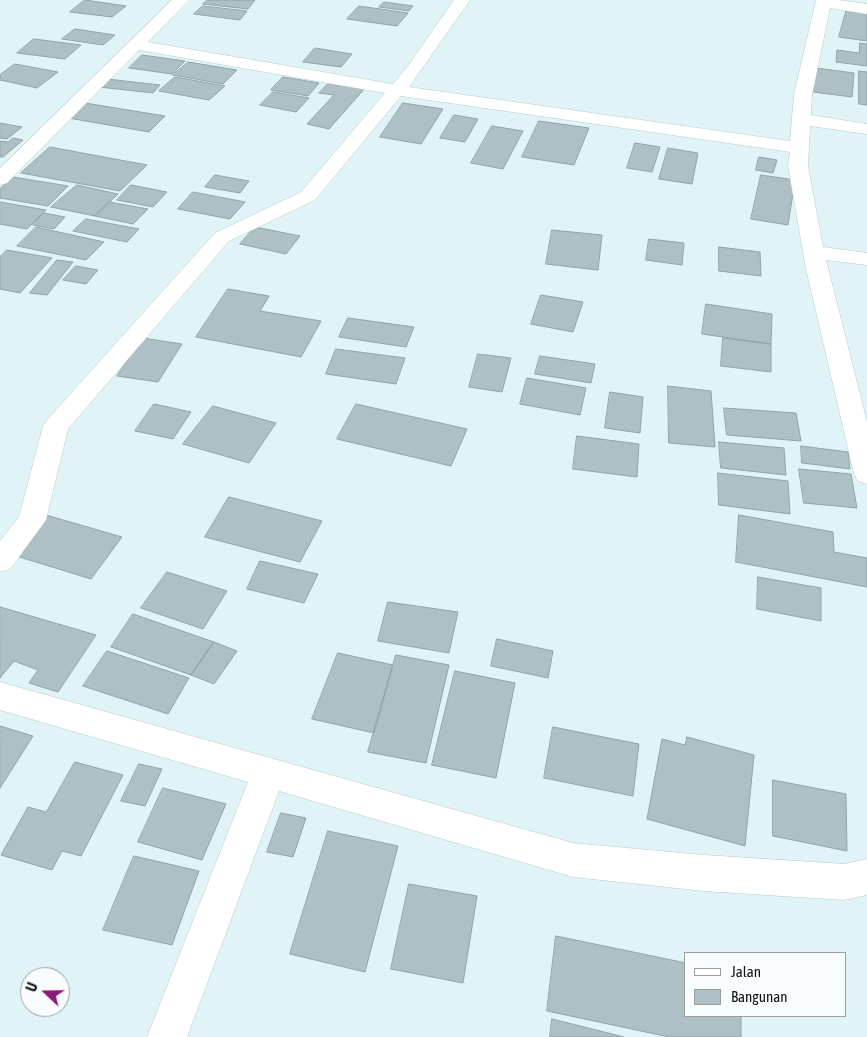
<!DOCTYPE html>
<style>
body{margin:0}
#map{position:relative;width:867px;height:1037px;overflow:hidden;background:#e0f4f7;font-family:"Asap Condensed",sans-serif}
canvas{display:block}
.legend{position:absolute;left:684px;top:952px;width:162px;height:65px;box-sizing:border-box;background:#f9fdfe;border:1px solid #999fa0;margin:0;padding:6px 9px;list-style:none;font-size:15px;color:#0a1112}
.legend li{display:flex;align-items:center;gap:10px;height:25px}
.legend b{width:25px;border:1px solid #999fa0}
.north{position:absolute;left:20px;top:967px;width:50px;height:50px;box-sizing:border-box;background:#f9fdfe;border:1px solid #999fa0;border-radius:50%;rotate:291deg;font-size:14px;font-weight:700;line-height:20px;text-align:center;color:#0a1112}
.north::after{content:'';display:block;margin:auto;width:18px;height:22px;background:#8d1a7b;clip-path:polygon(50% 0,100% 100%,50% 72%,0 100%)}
</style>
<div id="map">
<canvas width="867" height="1037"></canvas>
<ul class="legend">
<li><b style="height:6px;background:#fff"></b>Jalan</li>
<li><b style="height:14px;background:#adc0c4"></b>Bangunan</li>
</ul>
<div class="north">U</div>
</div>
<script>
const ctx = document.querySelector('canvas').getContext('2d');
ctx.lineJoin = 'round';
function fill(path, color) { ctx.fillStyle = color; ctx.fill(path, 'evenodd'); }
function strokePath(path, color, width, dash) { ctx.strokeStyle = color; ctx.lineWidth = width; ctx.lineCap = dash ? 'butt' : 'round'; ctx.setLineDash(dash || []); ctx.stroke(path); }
const building = new Path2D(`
 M85 0 126 6 112 17 70 12Z
 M207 0H255L248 9 203 4Z
 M384 2 413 6 409 11 379 7Z
 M203 6 247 11 240 20 194 14Z
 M359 6 408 13 397 26 347 19Z
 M847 8 867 11V41L839 37Z
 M75 29 115 35 103 45 62 39Z
 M34 39 81 45 65 59 17 53Z
 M860 43 867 44V66L836 62 837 50 859 53Z
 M315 48 352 54 341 67 303 62Z
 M142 55 185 61 172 74 129 68Z
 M188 62 237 70 223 84 173 75Z
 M15 64 58 72 37 88 0 80V75Z
 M816 68 854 73 852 97 813 92Z
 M859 71 867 72V105L859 104Z
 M175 77 225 86 209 100 159 91Z
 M283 77 319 83 308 96 271 90Z
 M107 79 160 85 153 93 99 87Z
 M331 81 366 87 329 129 307 124 334 95 319 93Z
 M273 92 309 98 296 112 260 105Z
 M85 103 165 116 149 132 68 118Z
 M403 103 443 109 421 144 380 137Z
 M454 115 478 119 465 142 440 138Z
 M539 121 589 128 574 165 522 157Z
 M0 123 22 127 7 139 0 138Z
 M492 126 523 131 503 169 471 163Z
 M13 138 23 140 3 157H0V141L8 142Z
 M635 143 660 147 652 172 627 168Z
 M50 147 147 165 120 191 21 173Z
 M668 148 698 153 692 184 659 179Z
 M759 157 777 160 773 173 756 170Z
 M215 175 249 181 240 193 205 187Z
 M761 175 795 180 788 225 751 219Z
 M13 177 68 186 48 206 0 198V189Z
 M77 185 118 194 95 216 51 207Z
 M131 185 167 192 153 207 117 200Z
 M193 192 245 202 230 219 178 209Z
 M0 202 46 210 27 229 0 224Z
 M109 202 148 209 133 224 95 216Z
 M44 213 65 217 54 229 33 225Z
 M86 219 139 229 127 242 73 231Z
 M36 227 104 242 86 260 17 246Z
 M255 227 300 236 286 254 240 244Z
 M552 230 602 235 598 270 546 264Z
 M649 239 684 243 682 265 646 260Z
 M719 247 760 252 761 276 719 271Z
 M7 250 52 258 20 293 0 289V257Z
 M57 260 73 262 47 295 30 293Z
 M76 266 98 270 86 284 63 280Z
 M228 289 269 296 260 311 321 321 301 357 196 337Z
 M541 295 583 302 573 332 531 324Z
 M706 304 772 314 771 344 702 334Z
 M348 318 414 327 406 347 339 337Z
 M143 338 182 344 158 382 117 376Z
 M723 338 771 344V372L721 366Z
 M336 349 405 358 396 384 326 374Z
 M478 354 511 358 502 392 469 387Z
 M540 356 595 364 591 383 535 374Z
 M527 378 586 388 580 415 520 404Z
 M668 386 711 391 715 447 669 443Z
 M610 392 643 397 640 433 605 428Z
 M154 404 191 412 173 439 135 431Z
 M356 404 467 429 451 466 337 439Z
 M213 406 276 423 249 463 183 444Z
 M724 408 796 413 801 441 727 435Z
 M577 436 639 444 637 477 573 469Z
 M719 442 784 448 786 475 721 468Z
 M801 446 848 452 850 469 802 463Z
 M799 469 851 474 857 508 804 503Z
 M718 473 788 481 790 514 719 505Z
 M229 497 322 521 300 562 205 537Z
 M46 515 122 537 91 579 13 555Z
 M739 515 833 532 834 552 867 558V587L736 562Z
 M260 561 318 574 304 603 247 589Z
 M167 572 227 591 203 629 141 608Z
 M758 577 821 588V621L757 609Z
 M388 602 458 612 449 653 378 641Z
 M0 607 96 635 58 692 29 683 38 670 14 661 0 678Z
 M133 614 214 642 191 675 111 647Z
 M497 639 553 651 548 678 491 666Z
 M214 642 237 651 214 684 191 675Z
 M107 651 189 678 168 714 83 686Z
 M338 653 393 665 374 733 312 719Z
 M396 655 449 665 426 763 368 752Z
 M455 671 515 683 496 778 432 765Z
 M0 726 33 736 0 788Z
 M553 727 639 744 633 796 544 778Z
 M687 737 754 755 745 846 647 819 662 739 685 745Z
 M75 762 123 775 81 856 62 851 52 870 1 855 28 807 46 812Z
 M139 764 162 769 145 806 121 801Z
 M773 780 846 794 847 851 773 836Z
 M163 788 226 804 202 860 138 842Z
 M281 813 306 818 293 857 267 852Z
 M328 831 398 846 365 972 290 954Z
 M134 856 199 871 172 945 103 930Z
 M409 884 477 896 463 983 391 969Z
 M556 936 686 963V1016H741V1037H669L547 1011Z
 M552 1019 624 1037H550Z`);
const minor = new Path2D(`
 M172 0H189L148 42 393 84 408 66 454 0H470L409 87 790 141 794 95 816 0H839L867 4V14L830 8 812 95 811 115 867 124V134L810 126 808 166 823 247 867 253V265L826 260 867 422V484L858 481 854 474 806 269 788 166 790 152 401 96 315 200 229 241 68 429 46 520 10 569 0 572V541L19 517 43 426 47 420 215 233 301 192 385 93 139 50 7 183 0 185V168Z
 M0 682 573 843 704 855 844 864 867 859V895L844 900 704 891 573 877 279 791 187 1037H147L248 782 0 710Z`);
fill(building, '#adc0c4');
strokePath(building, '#90a3a6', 1);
strokePath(minor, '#b6cacd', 1);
fill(minor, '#fff');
</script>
